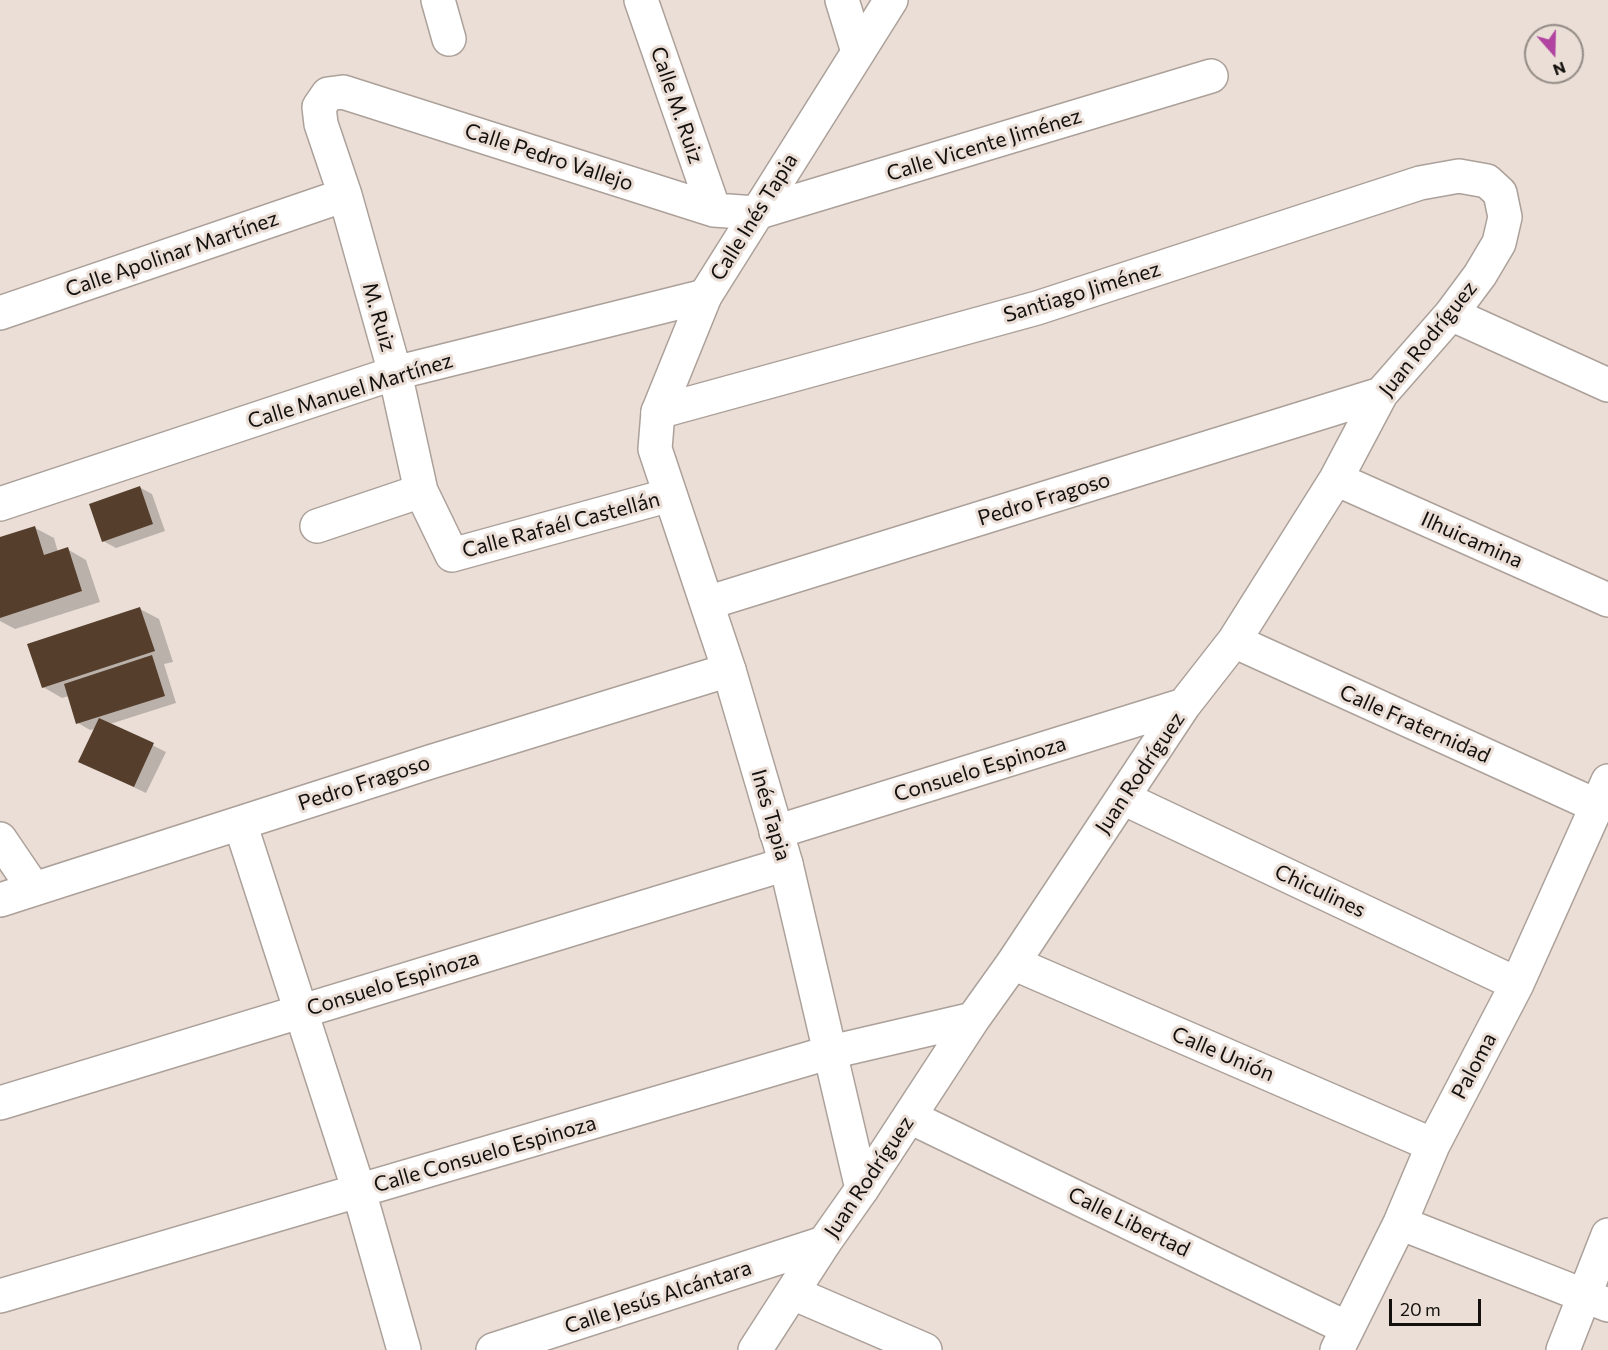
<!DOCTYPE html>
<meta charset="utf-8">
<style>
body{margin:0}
#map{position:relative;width:1608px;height:1350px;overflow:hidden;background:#eaded6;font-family:Commissioner,sans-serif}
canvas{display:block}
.north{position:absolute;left:1524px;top:24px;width:60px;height:60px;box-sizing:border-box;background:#eaded6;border:2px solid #948c86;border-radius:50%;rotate:160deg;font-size:16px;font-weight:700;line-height:24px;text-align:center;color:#13100d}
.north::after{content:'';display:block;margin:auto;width:21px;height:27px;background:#b143a1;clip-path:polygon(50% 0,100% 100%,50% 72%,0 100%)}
.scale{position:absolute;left:1389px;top:1299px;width:92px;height:27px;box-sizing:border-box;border:3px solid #13100d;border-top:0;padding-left:8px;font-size:18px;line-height:21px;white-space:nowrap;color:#13100d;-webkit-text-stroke:4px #eaded6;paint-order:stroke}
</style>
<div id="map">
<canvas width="1608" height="1350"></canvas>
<div class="north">N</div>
<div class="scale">20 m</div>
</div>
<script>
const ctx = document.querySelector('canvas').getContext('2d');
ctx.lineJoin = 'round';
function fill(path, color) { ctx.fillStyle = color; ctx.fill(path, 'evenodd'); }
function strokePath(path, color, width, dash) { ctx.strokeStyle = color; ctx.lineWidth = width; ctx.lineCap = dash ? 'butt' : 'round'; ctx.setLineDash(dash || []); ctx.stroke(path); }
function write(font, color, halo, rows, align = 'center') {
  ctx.font = font + ' Commissioner,sans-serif'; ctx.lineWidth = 6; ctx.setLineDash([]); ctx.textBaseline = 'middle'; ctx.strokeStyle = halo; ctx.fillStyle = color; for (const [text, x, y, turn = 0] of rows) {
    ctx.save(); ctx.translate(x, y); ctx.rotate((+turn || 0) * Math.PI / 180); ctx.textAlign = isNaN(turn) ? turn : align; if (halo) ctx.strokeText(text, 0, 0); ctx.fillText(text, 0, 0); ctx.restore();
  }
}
const shadow = new Path2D(`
 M139 487 152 494 165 531 116 548 103 541Z
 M35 528 54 538 58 552 67 549 86 560 100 602 15 629 0 621V539Z
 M140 609 159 619 173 662 164 664 176 703 110 724 166 752 146 793 93 768 95 729 90 730 78 723 69 696 62 698 43 687Z`);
const building = new Path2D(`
 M140 486 153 524 102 542 89 504Z
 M35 526 44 555 68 547 82 591 0 618V537Z
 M140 607 155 651 42 688 27 644Z
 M152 655 165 696 76 724 64 684Z
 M99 718 154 743 134 787 78 762Z`);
const minor = new Path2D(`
 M438 0 449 39
 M641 0 714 210
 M842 0 858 52
 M0 313 345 195
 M1451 314 1608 385
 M658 412 1037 308 1420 183 1459 176 1487 181 1500 193 1505 217 1499 243 1480 275 1451 314 1381 394 1336 479 1234 641 1184 705 1013 963 973 1019 862 1189
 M1336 479 1608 600
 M670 495 452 555 421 491 395 373 345 195 321 124 319 107 328 94 343 92 714 210 756 213 1211 76
 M0 504 395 373 705 296
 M317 526 421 491
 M707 603 1381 394
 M1234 641 1597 806
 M1123 798 1517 984
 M240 823 359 1191 404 1350
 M776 832 1184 705
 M0 839 34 889
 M0 900 430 762 729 670
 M1013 963 1433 1145
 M0 1103 786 864
 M910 1117 1347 1328
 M1400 1223 1608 1305
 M793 1293 925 1350
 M0 1296 831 1052 973 1019
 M493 1350 824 1243
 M1337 1350 1400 1223 1433 1145 1517 984 1608 781
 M1563 1350 1608 1235`);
const major = new Path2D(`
 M755 1350 824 1243 862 1189 786 864 729 670 655 449 658 412 705 296 891 0`);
const streetNames = [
 ["Calle M. Ruiz",677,105,71],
 ["Calle Vicente Jiménez",984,145,-17],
 ["Calle Pedro Vallejo",549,157,18],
 ["Calle Inés Tapia",754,217,-58],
 ["Calle Apolinar Martínez",172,254,-19],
 ["Santiago Jiménez",1082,292,-17],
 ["M. Ruiz",379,317,74],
 ["Juan Rodríguez",1428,339,-51],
 ["Calle Manuel Martínez",350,391,-17],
 ["Pedro Fragoso",1044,499,-17],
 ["Calle Rafaél Castellán",561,525,-15],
 ["Ilhuicamina",1472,540,24],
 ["Calle Fraternidad",1415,724,24],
 ["Consuelo Espinoza",980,769,-17],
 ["Juan Rodríguez",1140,773,-56],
 ["Pedro Fragoso",364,783,-18],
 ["Inés Tapia",771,815,74],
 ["Chiculines",1320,891,25],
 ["Consuelo Espinoza",393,983,-17],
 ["Calle Unión",1223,1054,23],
 ["Paloma",1474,1066,-62],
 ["Calle Consuelo Espinoza",485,1154,-16],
 ["Juan Rodríguez",869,1177,-56],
 ["Calle Libertad",1129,1222,26],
 ["Calle Jesús Alcántara",658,1297,-18]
];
fill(shadow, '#0003');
fill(building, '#553e2c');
strokePath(minor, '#aca19a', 36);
strokePath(major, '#aca19a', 36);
strokePath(minor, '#fff', 33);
strokePath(major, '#fff', 33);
write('21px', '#13100d', '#eaded6', streetNames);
</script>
